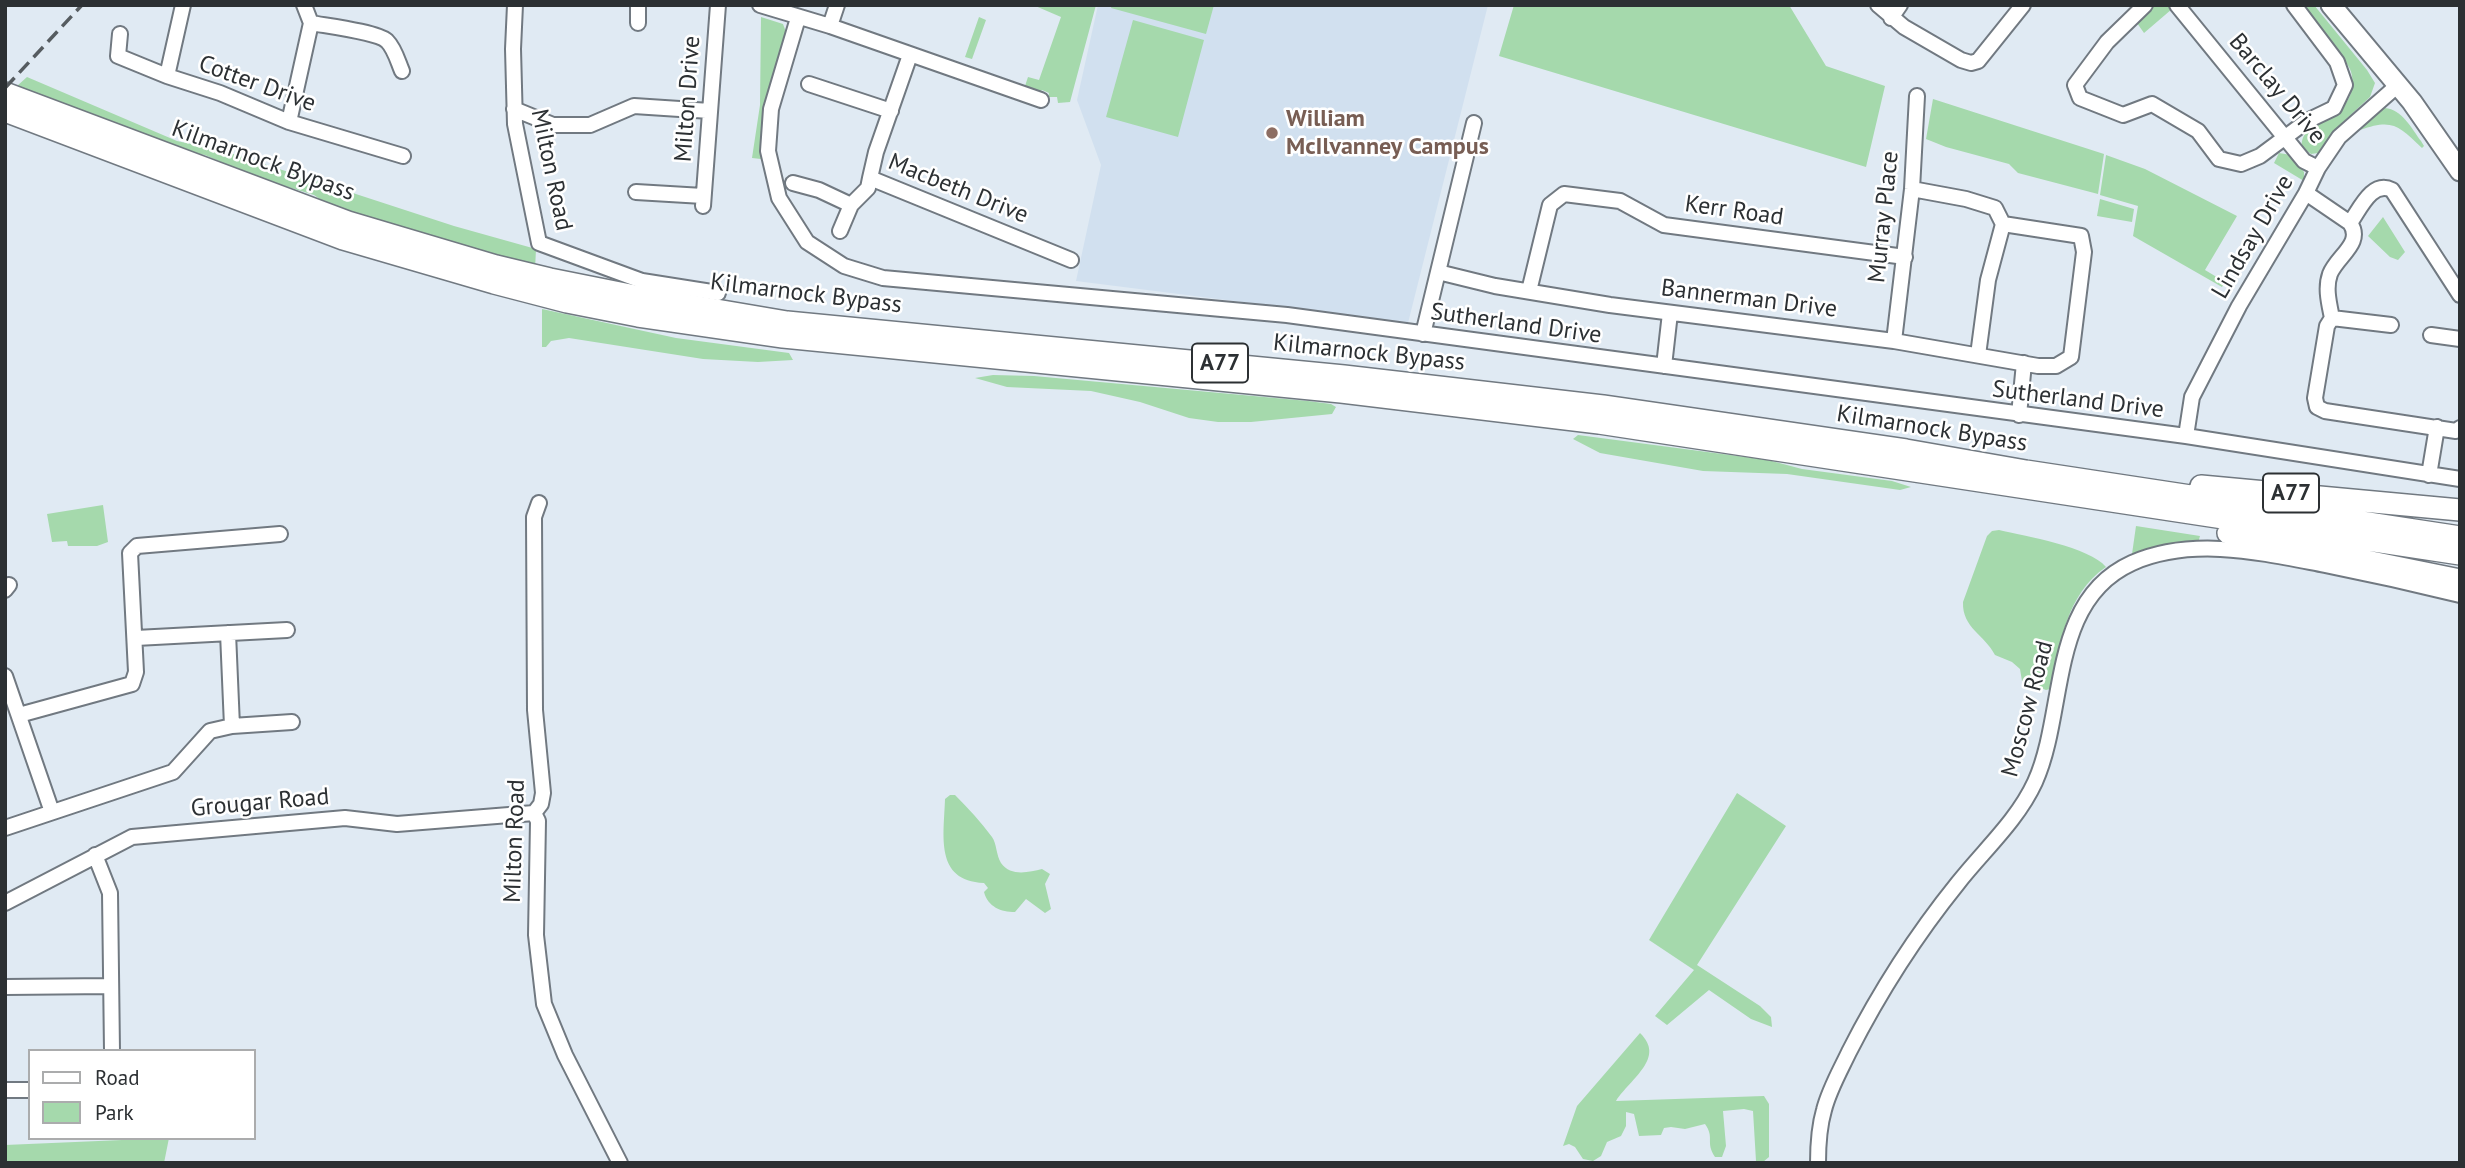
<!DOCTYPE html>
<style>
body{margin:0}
#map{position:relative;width:2465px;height:1168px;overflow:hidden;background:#e0eaf3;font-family:"PT Sans",sans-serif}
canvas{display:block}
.frame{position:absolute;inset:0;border:7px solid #2c3033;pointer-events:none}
.legend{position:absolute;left:28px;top:1049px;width:228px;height:91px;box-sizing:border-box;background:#fff;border:2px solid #abacad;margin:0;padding:9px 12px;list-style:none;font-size:21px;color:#2c3033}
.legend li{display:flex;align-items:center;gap:14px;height:35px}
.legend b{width:35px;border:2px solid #abacad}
</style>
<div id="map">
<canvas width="2465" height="1168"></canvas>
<div class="frame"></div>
<ul class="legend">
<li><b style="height:9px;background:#fff"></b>Road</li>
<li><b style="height:19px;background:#a5d9ac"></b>Park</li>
</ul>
</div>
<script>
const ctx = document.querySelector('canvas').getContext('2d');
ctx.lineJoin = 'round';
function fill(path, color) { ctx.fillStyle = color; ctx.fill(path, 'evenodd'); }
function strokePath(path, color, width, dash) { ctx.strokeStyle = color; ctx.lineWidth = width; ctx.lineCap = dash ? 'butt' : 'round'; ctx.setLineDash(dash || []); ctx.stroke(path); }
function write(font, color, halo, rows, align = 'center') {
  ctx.font = font + ' "PT Sans",sans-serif'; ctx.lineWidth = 5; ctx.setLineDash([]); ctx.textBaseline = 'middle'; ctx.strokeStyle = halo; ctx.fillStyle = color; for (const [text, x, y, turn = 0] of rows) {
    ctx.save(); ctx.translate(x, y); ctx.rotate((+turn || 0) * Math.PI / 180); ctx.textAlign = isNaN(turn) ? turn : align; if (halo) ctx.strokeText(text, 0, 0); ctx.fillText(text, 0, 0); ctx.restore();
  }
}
const built = new Path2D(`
 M1098 5H1488L1408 323 1076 281 1101 165 1077 100Z`);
const green = new Path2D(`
 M1033 5H1096L1070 102 1058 103 1057 97H1048L1049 93 1042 90 1036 95 1026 93 1025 86 1028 77 1039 80 1061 17Z
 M1112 5H1214L1206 34 1111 8Z
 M1514 5H1789L1826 66 1885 86 1866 167 1499 56Z
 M2151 5H2168L2172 9 2144 33 2137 23Z
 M2299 5H2314L2367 70 2375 83 2370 97 2344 121 2318 153 2311 154 2302 147C2299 119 2350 121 2352 86 2353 78 2352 71 2347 64Z
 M761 17 783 24 786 32 762 126 761 159 752 158 760 105Z
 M979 17 986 20 972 59 965 57Z
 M1133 20 1204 40 1178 137 1106 117Z
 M27 77 177 141 224 151 454 226 536 249 535 270 344 216 314 195 256 177 205 155 166 148 17 86Z
 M1933 99 2104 154 2098 194 2018 173 2009 164 1946 147 1926 139Z
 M2385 108C2402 109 2412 129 2421 141L2424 146 2422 148C2399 126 2393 118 2360 130L2368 119Z
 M2279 153 2291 155 2304 172V181L2274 163Z
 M2106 155 2145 169 2237 216 2205 270 2225 282 2222 287 2133 236 2138 206 2100 195Z
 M2100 199 2134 209 2132 222 2097 216Z
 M2383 217 2405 252 2398 260 2390 257 2368 236Z
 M542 309 676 338 789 353 793 360 758 362 703 359 569 338 551 341 546 347H542Z
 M993 375 1034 376 1308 401 1331 404 1336 407 1332 414 1251 422H1218L1189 418 1140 402 1091 391 1007 387 975 378Z
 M1578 435 1768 460 1802 469 1892 481 1911 487 1900 490 1787 474 1703 471 1600 453 1573 439Z
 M103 505 108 542 97 546H68L67 541 52 542 47 514Z
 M2136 526 2200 536 2198 543 2132 554Z
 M1999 530C2025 536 2090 547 2106 567 2066 594 2060 645 2050 689L2046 690 2022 681 2020 669 2012 662 1995 655C1985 635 1962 628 1963 602L1987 536 1992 531Z
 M1737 793 1786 826 1697 965 1760 1006 1771 1017 1772 1027 1751 1019 1709 990 1667 1025 1655 1016 1694 970 1649 940Z
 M950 795H955C968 808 981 822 992 837 997 844 996 855 1001 863 1011 877 1029 872 1042 869L1050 874 1045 884 1051 909 1045 913 1026 899 1015 912C1001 912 988 907 984 892L988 888 984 883C934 881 944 835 945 799Z
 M1640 1033C1666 1058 1631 1078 1616 1101L1764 1096 1769 1104V1157L1763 1162 1756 1161 1753 1111 1744 1109 1723 1111 1726 1146 1722 1157H1715C1705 1142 1715 1138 1705 1124L1685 1129 1671 1127 1664 1128 1661 1135 1639 1136 1634 1114 1626 1112V1126L1621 1136 1607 1142 1601 1156 1593 1161 1583 1159 1575 1147 1569 1144 1563 1146 1577 1106Z
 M169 1138 164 1163H5V1145Z`);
const minor = new Path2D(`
 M515 5 513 49 515 124 539 243 642 281 718 293
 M760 5 830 26 1041 100
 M1878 5 1904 27 1961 60 1971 63 1978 61 2023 5
 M2145 5 2107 42 2075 85 2080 98 2123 115 2152 104 2198 131 2219 159 2241 164 2260 156 2307 121 2334 108 2345 85 2337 62 2294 5
 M2177 5 2304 161 2318 168
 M798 18 771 109 768 151 779 198 807 242 844 266 883 278 1287 315 2186 436 2460 479
 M1891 18 1900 5
 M311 23C327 26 377 32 387 41 395 49 398 62 402 71
 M638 23V5
 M830 26 837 5
 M120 34 118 56 167 76 220 93 289 122 403 156
 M910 55 876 152 870 178 1071 260
 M167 76 183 5
 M809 84 891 111
 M514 109 553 125H590L634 106 710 111
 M289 122 311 23 304 5
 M793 183 819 190 851 205
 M1912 189 1966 199 1995 208 2003 224 1988 280 1978 355
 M636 192 703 196
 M2306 193 2350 223C2360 209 2372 180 2392 190L2460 295
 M703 206 718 5
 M840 231 851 205 868 188 870 178
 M1438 272 1495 286 1610 305 1894 341 2038 366H2056L2071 357 2084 252 2081 236 2003 224
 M1529 291 1550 205 1564 194 1620 201 1664 225 1905 257
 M2332 318 2327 326 2315 398 2317 407 2325 411 2456 431 2460 428
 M2332 318C2329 303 2325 288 2330 274 2337 256 2364 243 2350 223
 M2332 318 2391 325
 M1423 334 1474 123
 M2431 335 2460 339
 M1894 341 1912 189 1917 96
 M1664 366 1670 313
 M2019 415 2024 363
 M2186 436 2192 397 2239 306 2306 193 2318 168 2339 137 2398 85
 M2429 475 2437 427
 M5 590 9 585
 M228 633 232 726
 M136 638 287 630
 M5 676 52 812
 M19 715 132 684 136 672 130 553 137 546 280 534
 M534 813 538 821 536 935 544 1004 565 1055 620 1163
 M534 813 541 804 543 793 535 710 534 517 539 503
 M5 828 173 772 210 731 232 726 292 722
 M95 855 110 893 112 1051
 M5 903 132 837 345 818 397 824 534 813
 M5 987 111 986
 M5 1090H30
 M1818 1163C1818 1145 1819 1127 1824 1110 1829 1090 1840 1071 1849 1052 1879 993 1916 935 1958 883 1984 850 2017 821 2035 782 2067 711 2048 601 2132 563 2193 536 2263 553 2325 565 2370 574 2415 584 2460 595`);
const major = new Path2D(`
 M2331 5 2412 102 2460 171`);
const highway = new Path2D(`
 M5 93 348 222 496 266 550 279 640 297 787 322 1344 376 1603 406 1906 450 2026 471 2460 537
 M5 111 343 239 494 283 567 302 638 316 783 337 1341 392 1599 423 2460 554
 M2201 486 2460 510
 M2228 533 2460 580`);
const rail = new Path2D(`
 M5 88 82 5`);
const markers = [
 [1272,133,7,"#8d6e63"]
];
const shields = [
 [1220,363,56],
 [2291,493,56]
];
const shieldNames = [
 ["A77",1220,363],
 ["A77",2291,493]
];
const streetNames = [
 ["Cotter Drive",257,84,20],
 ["Barclay Drive",2277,89,50],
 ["Milton Drive",688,99,-86],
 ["Kilmarnock Bypass",263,161,20],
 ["Milton Road",551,170,78],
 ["Macbeth Drive",958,189,22],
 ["Kerr Road",1734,211,8],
 ["Murray Place",1884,217,-84],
 ["Lindsay Drive",2253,237,-60],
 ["Kilmarnock Bypass",806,294,7],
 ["Bannerman Drive",1749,299,7],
 ["Sutherland Drive",1516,324,8],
 ["Kilmarnock Bypass",1369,353,6],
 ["Sutherland Drive",2078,400,7],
 ["Kilmarnock Bypass",1932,429,9],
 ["Moscow Road",2028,709,-75],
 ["Grougar Road",260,803,-5],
 ["Milton Road",515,841,-88]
];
const educationNames = [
 ["William",1286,119],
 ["McIlvanney Campus",1286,147]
];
fill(built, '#d1e0ef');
fill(green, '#a5d9ac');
strokePath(minor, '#717981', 18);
strokePath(major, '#717981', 23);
strokePath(highway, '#717981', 24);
strokePath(minor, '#fff', 14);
strokePath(major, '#fff', 19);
strokePath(highway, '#fff', 21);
strokePath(rail, '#565c60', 3.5, [14, 7]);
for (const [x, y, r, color] of markers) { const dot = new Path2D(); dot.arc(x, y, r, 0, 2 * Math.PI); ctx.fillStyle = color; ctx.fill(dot); strokePath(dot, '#fff', 2.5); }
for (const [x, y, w] of shields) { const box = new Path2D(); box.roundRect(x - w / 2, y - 19.5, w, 39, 5); ctx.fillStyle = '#fff'; ctx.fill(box); strokePath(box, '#2c3033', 2); }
write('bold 23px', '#2c3033', null, shieldNames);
write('24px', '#2c3033', '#fff', streetNames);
write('bold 24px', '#785e54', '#fff', educationNames, 'left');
</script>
